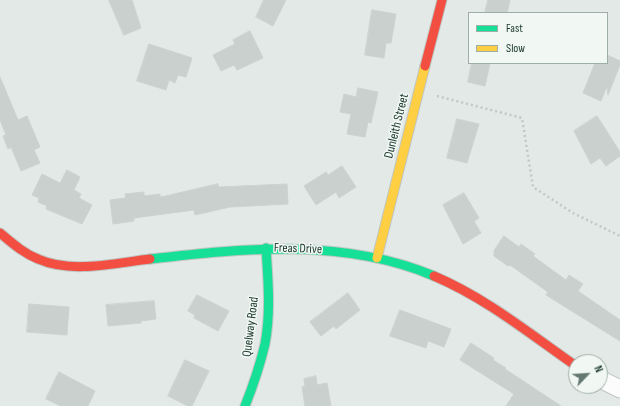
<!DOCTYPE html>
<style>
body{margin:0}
#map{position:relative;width:620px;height:406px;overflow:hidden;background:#e3e9e6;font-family:"Sofia Sans Condensed",sans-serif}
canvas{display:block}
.legend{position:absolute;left:468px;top:12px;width:140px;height:52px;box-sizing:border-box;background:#f1f8f4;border:1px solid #9eada7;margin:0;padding:5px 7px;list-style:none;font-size:12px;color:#213c33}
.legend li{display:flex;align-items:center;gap:8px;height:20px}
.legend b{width:20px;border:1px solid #9eada7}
.north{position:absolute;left:568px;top:354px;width:40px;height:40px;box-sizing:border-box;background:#f1f8f4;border:1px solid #9eada7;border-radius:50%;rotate:65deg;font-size:11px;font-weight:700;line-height:16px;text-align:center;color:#213c33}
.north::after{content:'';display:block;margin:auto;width:14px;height:18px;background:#657972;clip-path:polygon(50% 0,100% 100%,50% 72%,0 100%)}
</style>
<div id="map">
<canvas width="620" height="406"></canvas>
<ul class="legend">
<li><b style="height:5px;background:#16e098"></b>Fast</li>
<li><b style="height:5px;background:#ffcf43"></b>Slow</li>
</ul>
<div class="north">N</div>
</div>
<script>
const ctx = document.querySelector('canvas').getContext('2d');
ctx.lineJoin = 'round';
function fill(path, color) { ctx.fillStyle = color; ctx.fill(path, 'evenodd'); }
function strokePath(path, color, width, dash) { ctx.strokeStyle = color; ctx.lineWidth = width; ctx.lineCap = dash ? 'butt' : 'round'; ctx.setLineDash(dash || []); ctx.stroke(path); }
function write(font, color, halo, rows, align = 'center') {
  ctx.font = font + ' "Sofia Sans Condensed",sans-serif'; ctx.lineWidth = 3; ctx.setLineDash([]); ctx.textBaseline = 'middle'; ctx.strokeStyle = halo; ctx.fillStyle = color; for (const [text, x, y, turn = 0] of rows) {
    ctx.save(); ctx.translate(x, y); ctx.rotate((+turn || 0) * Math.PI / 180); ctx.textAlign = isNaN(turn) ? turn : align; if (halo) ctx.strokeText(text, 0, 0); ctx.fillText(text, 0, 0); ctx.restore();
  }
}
const building = new Path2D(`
 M109 0H132L141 28 124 35Z
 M264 0H286L273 26 256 17Z
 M488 0H510L507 13H485Z
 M372 10 396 14 391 43H386L384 58 365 55Z
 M250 31 263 58 237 70 234 65 221 71 213 55 235 44 233 40Z
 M149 44 192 58 186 77 178 75 175 83 169 80 166 90 137 81Z
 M607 55 620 61V65L608 95 607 86 601 101 583 93 595 63H607Z
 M472 63H490L485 86 468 82Z
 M0 77 18 120 27 116 40 147 34 150 40 163 21 171 11 147 8 149 3 136 6 135 0 120Z
 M358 88 378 92 371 123 368 122 365 137 347 134 351 114 340 112 344 94 356 97Z
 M597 116 620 152V156L606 166 600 158 591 164 574 131Z
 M457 119 479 124 467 163 447 158Z
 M342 166 356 187 339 198 336 192 316 205 304 186 326 172 328 175Z
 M67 170 80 177 74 190 81 194 79 198 92 205 82 224 46 209 47 206 38 202 39 198 32 195 42 174 60 183Z
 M218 184 219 187 287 184 288 204 230 207 195 215 194 210 134 218V221L113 224 110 200 126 198 125 194 144 192V196L160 194V197Z
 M464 193 479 218 474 221 481 233 463 244 443 205Z
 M504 236 519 247 521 244 535 254 533 256 566 280 569 275 583 284 578 291 620 320V341L546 295 548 292 510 265 508 266 494 256V251Z
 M348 293 360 310 336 329 334 326 321 336 310 322Z
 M197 295 229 311 218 331 194 318 195 315 188 311Z
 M154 301 156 319 141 321V323L108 326 106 305Z
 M29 304 69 307 67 335 27 332Z
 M400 310 451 329 444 347 428 341 426 348 390 336Z
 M471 343 494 358 493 360 506 368 505 369 561 406H506L514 394 460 360Z
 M185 360 209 371 192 406H188L168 396Z
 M59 372 95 391 88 406H61L46 399Z
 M316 376 317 385 327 383 331 406H305L302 387 305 386 304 379Z`);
const path = new Path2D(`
 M437 96 522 118 533 187 573 213 620 236`);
const street = new Path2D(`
 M600 379 620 389`);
const fast = new Path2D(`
 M150 259C245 248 344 238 434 276
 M245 406C253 386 260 365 265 344 271 312 268 280 266 248`);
const slow = new Path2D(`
 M377 258 425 66`);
const jam = new Path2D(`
 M425 66 442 0
 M0 233C12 243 23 253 38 259 72 274 115 263 150 259
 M434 276C486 298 530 334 576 366`);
const streetNames = [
 ["Dunleith Street",397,126,-76],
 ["Freas Drive",298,249,2],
 ["Quelway Road",251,327,-83]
];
fill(building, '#cad0cd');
strokePath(building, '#ccd2cf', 1);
strokePath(street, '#c0c6c3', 19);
strokePath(fast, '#bfc6c3', 11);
strokePath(slow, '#bfc6c3', 11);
strokePath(jam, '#bfc6c3', 11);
strokePath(path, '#c0c9c5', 2.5, [2, 3]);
strokePath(street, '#fbfcfb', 17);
strokePath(fast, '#16e098', 9);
strokePath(slow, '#ffcf43', 9);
strokePath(jam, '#f24e42', 9);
write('13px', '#213c33', '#f1f8f4', streetNames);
</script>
